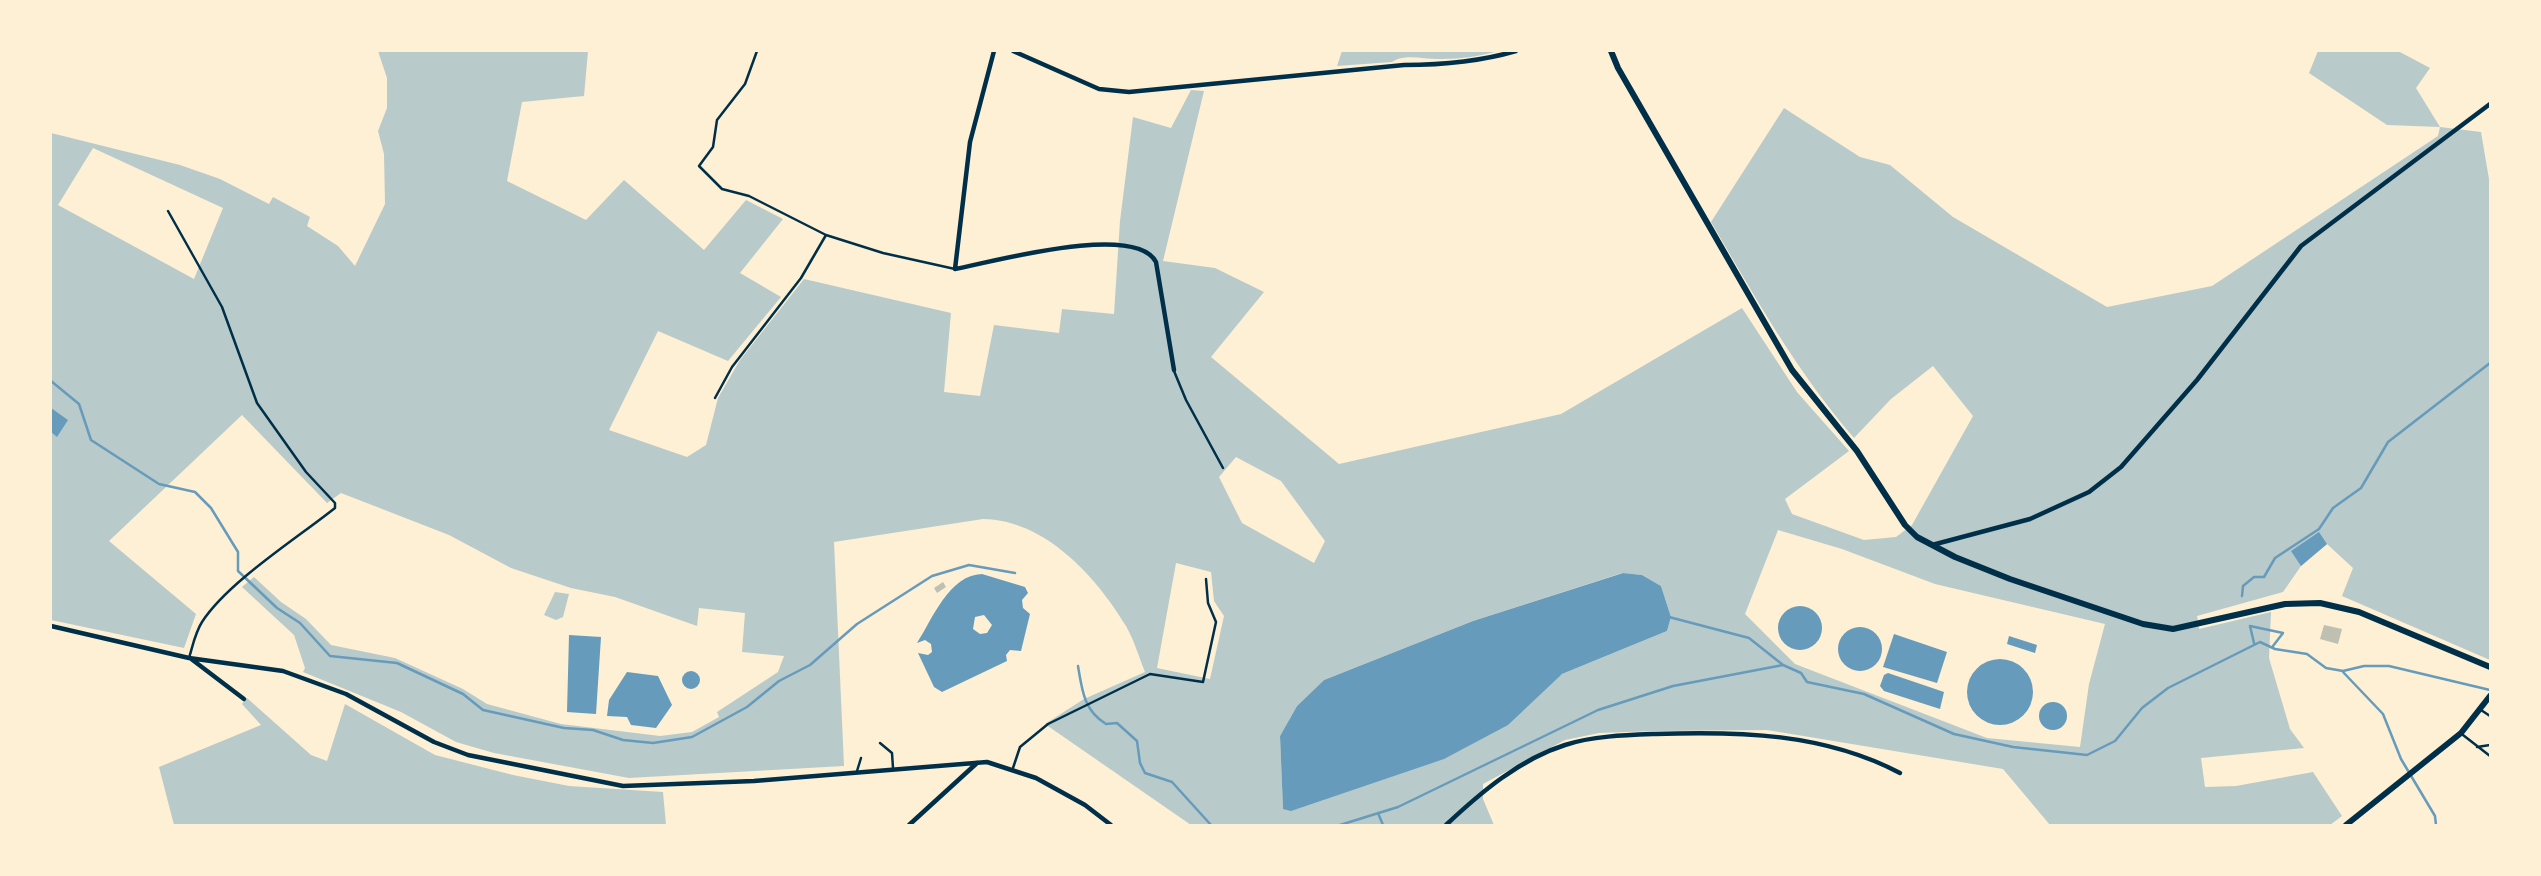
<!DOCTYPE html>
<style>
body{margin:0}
#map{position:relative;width:2541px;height:876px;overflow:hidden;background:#fdf0d5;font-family:Arial,sans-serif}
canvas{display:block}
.frame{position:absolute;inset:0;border:52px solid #fdf0d5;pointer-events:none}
</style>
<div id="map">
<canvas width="2541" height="876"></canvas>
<div class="frame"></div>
</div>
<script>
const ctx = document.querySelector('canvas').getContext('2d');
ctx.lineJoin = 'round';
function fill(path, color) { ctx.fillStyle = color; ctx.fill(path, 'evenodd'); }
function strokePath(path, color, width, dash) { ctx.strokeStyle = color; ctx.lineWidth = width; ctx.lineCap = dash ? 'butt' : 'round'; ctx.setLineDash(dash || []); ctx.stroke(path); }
const green = new Path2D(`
 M378 51H588L584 96 522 102 507 181 586 220 624 180 704 250 746 200 783 219 740 273 781 297 728 361 658 331 609 430 687 457 706 445 718 398 740 360 804 279 951 313 944 392 980 396 994 325 1059 333 1062 309 1114 314 1120 221 1133 117 1171 128 1191 90 1204 91 1163 261 1215 268 1264 292 1211 357 1339 464 1561 414 1742 308 1797 392 1849 451 1785 499 1792 514 1864 540 1896 537 1912 525 1973 416 1933 366 1891 399 1854 438C1797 372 1755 297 1711 222L1784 108 1860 157 1890 165 1953 217 2107 307 2212 286 2438 136 2440 127 2387 125 2309 73 2318 51H2398L2430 68 2416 88 2440 127 2481 132 2490 185V660L2342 596 2353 568 2327 544 2301 566 2283 592 2197 616 2199 629 2271 612 2269 658 2290 729 2304 748 2201 758 2205 787 2236 786 2313 772 2342 816 2330 825H2050L2003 769 1767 730 1656 731 1599 733 1565 740 1483 784V799L1494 825H1191L1045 724 1084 699 1145 672C1139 657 1134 640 1126 626 1096 576 1045 520 983 519L834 542 844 766 629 778 494 753 456 742 401 712 303 672 305 668 294 635 242 587 254 577 281 602 306 619 331 645 395 658 463 689 487 704 561 724 660 736 692 732 719 717 717 712 778 672 784 656 742 652 745 613 699 608 697 626 615 597 571 588 511 568 449 535 341 493 327 503 242 415 109 541 196 614 184 648 51 620V133L180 165 220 179 269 204 273 197 310 217 307 226 338 246 355 266 385 204 384 154 378 131 387 108V78ZM93 148 223 208 194 279 58 205ZM1236 457 1281 481 1325 541 1314 563 1242 523 1219 477ZM1778 530 1842 549 1935 584 2105 624 2089 684 2080 747 1987 738 1795 664 1745 614ZM1176 563 1211 572 1214 601 1224 616 1210 679 1157 668ZM1622 573 1642 575 1661 586 1671 617 1667 631 1562 674 1283 809 1280 736 1297 706 1324 680 1473 621Z
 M1342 51H1499C1480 56 1462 59 1442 59 1426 60 1405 53 1392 62L1337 66Z
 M555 592 569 594 563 617 556 620 544 615Z
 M247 698 311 755 327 761 345 704 435 755 513 775 569 786 663 792 666 825H174L159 767 261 725 242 704Z`);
const water = new Path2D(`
 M51 408 68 420 57 437 51 432Z
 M2319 532 2327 544 2301 566 2291 551Z
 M1623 573 1642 575 1661 586 1671 617 1667 631 1562 674 1508 725 1444 759 1291 811 1283 809 1280 736 1297 706 1324 680 1473 621Z
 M982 574 1025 587 1028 593 1022 600 1023 608 1030 614 1021 651 1010 650 1006 655 1007 661 942 692 934 687 918 653 928 655 932 652 931 644 925 640 917 643C933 618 949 575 982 574ZM984 615 992 625 987 633 980 634 973 629 975 617Z
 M1778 628a22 22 0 1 1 44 0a22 22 0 1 1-44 0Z
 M1838 649a22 22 0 1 1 44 0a22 22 0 1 1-44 0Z
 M1894 634 1947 652 1937 683 1883 667Z
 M569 635 601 637 596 714 567 712Z
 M2009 636 2037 645 2035 653 2007 644Z
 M1967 692a33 33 0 1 1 66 0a33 33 0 1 1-66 0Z
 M682 680a9 9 0 1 1 18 0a9 9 0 1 1-18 0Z
 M627 672 658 676 672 705 656 728 631 725 627 717 607 716 609 700Z
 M1888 673 1944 692 1940 709 1884 691 1880 686 1884 675Z
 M2039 716a14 14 0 1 1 28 0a14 14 0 1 1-28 0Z`);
const stream = new Path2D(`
 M51 381 79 404 91 440 159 484 195 492 211 508 238 552V571L277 608 300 623 330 656 397 663 463 694 483 710 564 728 593 730 623 740 653 743 692 737 747 707 779 681 810 665 857 624 932 576 969 565 1015 573
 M2242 596 2243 586 2254 577H2264L2275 558 2319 529 2333 508 2361 488 2388 442 2490 363
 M1669 617 1749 638 1783 665
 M2250 626 2283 633 2273 646
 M2250 626 2254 643
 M1078 666C1082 690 1084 711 1106 724L1117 723 1137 741 1140 763 1145 773 1172 782 1211 825
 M2343 672 2383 714 2401 759 2435 816 2436 825
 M1378 813 1383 825
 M1340 825 1398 807 1598 710 1673 686 1783 665 1801 673 1807 682 1864 694 1954 734 2013 747 2087 755 2115 741 2142 708 2168 688 2260 642 2275 649 2307 654 2326 668 2343 671 2364 666H2389L2490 690`);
const building = new Path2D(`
 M943 582 946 587 937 593 934 588Z
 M2324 625 2342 629 2338 644 2320 639Z`);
const service = new Path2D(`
 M757 51 745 84 717 120 713 147 699 166 722 189 749 196 826 235 883 253 955 269
 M168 211 222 307 257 403 306 472 335 503V508C296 539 228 582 202 622 195 633 193 645 189 658
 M1174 371 1186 400 1223 468
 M715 398 732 367 801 278 826 235
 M2481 710 2490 716
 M2463 735 2490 756
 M880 743 892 753 893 768
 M2477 747 2490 745
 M1013 768 1020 747 1048 724 1150 674 1203 682 1216 622 1208 603 1206 579
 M857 771 861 758`);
const minor = new Path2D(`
 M994 51 970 142 955 269C992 262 1135 222 1156 262L1174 370
 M1013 51 1099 89 1129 92 1404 65C1443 65 1478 62 1516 51
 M1932 545 2030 519 2089 492 2121 467 2197 380 2301 246 2490 104
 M51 626 189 658 283 671 346 694 434 742 468 755 623 786 754 781 987 762 1036 778 1085 805 1111 825
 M190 658 244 699
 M909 825 977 763
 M1446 825C1480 793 1520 759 1565 745 1592 736 1627 735 1655 734 1739 731 1824 733 1900 773`);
const tertiary = new Path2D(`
 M1611 51 1618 68 1792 370 1857 451 1905 525 1917 537 1955 557 2010 579 2143 624 2173 629 2285 604 2320 603 2359 612 2490 667
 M2346 825 2461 733 2490 696`);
fill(green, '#b9caca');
fill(water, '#669bbc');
strokePath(stream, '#669bbc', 2.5);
fill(building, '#bec0b2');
strokePath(service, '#003049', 2.5);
strokePath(minor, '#003049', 4.5);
strokePath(tertiary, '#003049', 6);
</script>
